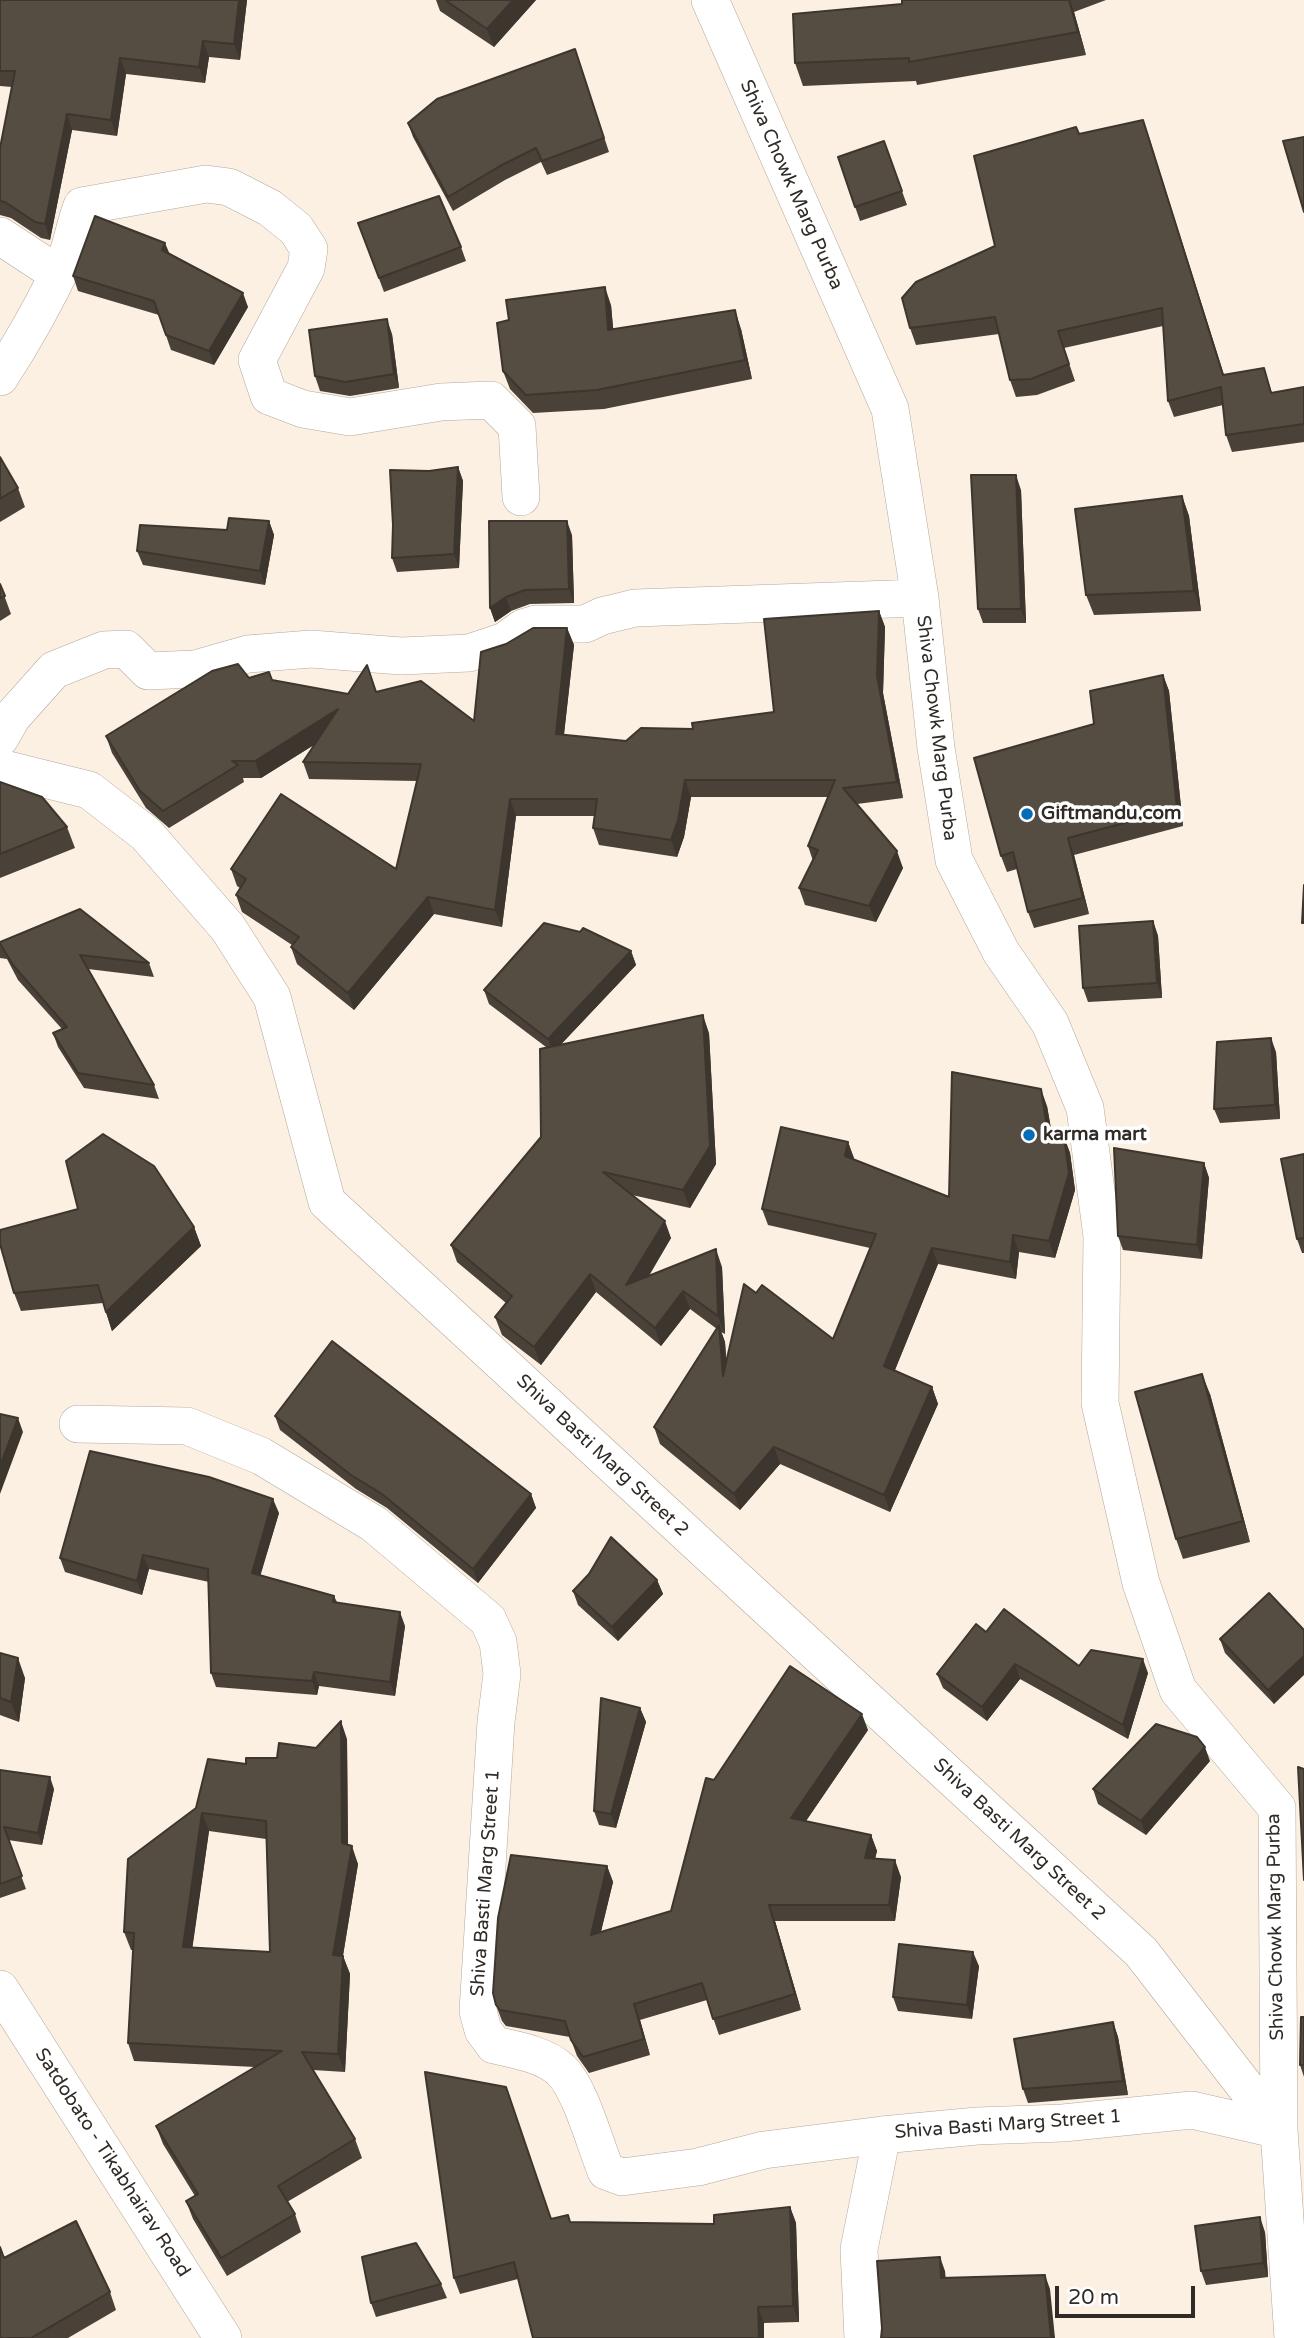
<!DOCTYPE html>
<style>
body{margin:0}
#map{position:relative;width:1304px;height:2338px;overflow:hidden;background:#fcf0e3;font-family:"Varela Round",sans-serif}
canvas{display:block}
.scale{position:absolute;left:1055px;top:2286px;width:140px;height:32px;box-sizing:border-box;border:4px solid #302b26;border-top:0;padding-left:9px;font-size:21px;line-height:24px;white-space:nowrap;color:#302b26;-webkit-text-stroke:5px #fff;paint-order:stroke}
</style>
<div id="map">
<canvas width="1304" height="2338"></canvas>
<div class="scale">20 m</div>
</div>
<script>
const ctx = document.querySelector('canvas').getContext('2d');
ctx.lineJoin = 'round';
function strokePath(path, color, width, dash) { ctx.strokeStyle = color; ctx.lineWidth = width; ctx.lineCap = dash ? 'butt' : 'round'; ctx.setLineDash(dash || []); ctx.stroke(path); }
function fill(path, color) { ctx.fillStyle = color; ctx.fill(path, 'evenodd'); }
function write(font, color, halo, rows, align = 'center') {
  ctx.font = font + ' "Varela Round",sans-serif'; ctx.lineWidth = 7; ctx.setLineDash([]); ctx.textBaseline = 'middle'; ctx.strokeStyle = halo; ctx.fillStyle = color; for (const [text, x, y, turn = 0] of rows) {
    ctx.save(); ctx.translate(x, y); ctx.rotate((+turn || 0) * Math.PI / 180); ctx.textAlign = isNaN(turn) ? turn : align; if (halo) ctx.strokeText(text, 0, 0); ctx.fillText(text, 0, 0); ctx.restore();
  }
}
const minor = new Path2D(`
 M710 0 890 409 920 598 936 748 954 860 1001 952 1050 1023 1085 1108 1102 1236 1100 1403 1141 1583 1178 1690 1277 1808 1279 2130 1293 2338
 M0 236 58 274
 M0 377C24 340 47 299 66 258 73 242 75 223 82 206L206 184 229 187 270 208 296 229 309 249 306 268 257 360 269 396 303 409 350 417 441 402 491 400 517 426 521 497
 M0 738 12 717 54 670 104 650 126 649 148 671 195 669 248 654 311 649 401 656 469 653 505 641 523 628 536 624H585L602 616 635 608 920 598
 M0 768 89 790 146 834 228 928 272 997 327 1202 1141 1952 1279 2130
 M78 1424 187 1426 261 1456 374 1524 488 1620 498 1642 502 1674 496 1722 478 2011 483 2030 494 2045C516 2050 543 2054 561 2070 580 2088 595 2144 606 2171L622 2177 698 2167 764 2150 882 2135 977 2126 1063 2123 1192 2110 1279 2130
 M0 1989 223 2338
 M863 2338 859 2249 882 2135`);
const wall = new Path2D(`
 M0 0H247L240 60 209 57 205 83 126 74 117 136 72 130 50 240 41 238 11 218 0 215V148L12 87 0 86Z
 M436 0H536L494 47 440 11Z
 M902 0H1106L1074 12 1086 55 917 85 916 81 803 86 795 63 902 4Z
 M575 49 609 152 547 175 541 162 505 180 453 211 413 137 408 123Z
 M1143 120 1224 375 1264 368 1272 393 1304 387V442L1232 452 1226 435 1223 405 1174 417 1168 401 1163 326 1064 348 1075 381 1037 395 1016 397 1010 380 999 334 916 345 910 328 995 246 1079 134Z
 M884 141 907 205 860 221 838 157Z
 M358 223 461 247 466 261 384 292Z
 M169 254 248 307 214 365 171 350 159 315 78 291 73 276Z
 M611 305 613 329H741L752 379 604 409 533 413 510 389 503 371Z
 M392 334 399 388 350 396 320 391 315 376Z
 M0 457 18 488 25 507 0 522Z
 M458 467 463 481 459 568 397 572 392 558 393 525 429 471Z
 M1021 490 1026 623H983L978 609Z
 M1182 496 1189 516 1201 611 1094 615 1086 595Z
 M269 521 274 535 265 585 143 565 137 551Z
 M572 535 574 603 530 604 511 611 495 622 490 608Z
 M0 584 11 614 0 621Z
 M879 611 885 627 883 693 903 798 857 804 903 868 876 922 805 905 799 888 813 861 808 846 828 797H691L684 837 677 857 599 845 593 828 595 816H516L502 927 434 914 354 1010 297 964 291 947 292 945 242 912 236 895 240 888 237 886 231 869H396L417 781 309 779 303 762 314 745 261 778H243L244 782 169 828 146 808 112 753 106 736 249 678 272 680 348 694 377 691 474 721 567 628 574 645 564 735 626 741 693 729 774 712Z
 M1163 675 1169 691 1183 826 1074 855 1089 914 1034 928 1028 912 1017 869 1007 872 1001 856 1094 724Z
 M0 782 67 827 75 848 0 878Z
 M1153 921 1158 936 1162 998 1088 1002 1083 988Z
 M0 942 149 963 154 977 88 969 154 1085 159 1099 84 1088 58 1047 53 1033 62 1029 18 980 7 959 0 958Z
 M631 951 636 965 561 1044 709 1033 716 1164 690 1208 632 1195 671 1238 649 1276 722 1267 725 1334 721 1332 725 1342 726 1360 756 1293 833 1339 870 1248 768 1225 762 1209 848 1142 854 1159 949 1197 1047 1106 1052 1135 1064 1137 1070 1153 1075 1190 1055 1258 1019 1252 1016 1279 938 1264 895 1370 932 1387 938 1404 890 1512 780 1464 740 1510 660 1444 654 1427 717 1329 690 1309 661 1346 596 1292 541 1365 502 1335 495 1317 506 1303 457 1262 451 1245 541 1137 546 1047 489 1004 484 990Z
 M1276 1052 1280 1119 1220 1123 1214 1109Z
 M1304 1154V1253H1302L1297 1239Z
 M1204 1163 1209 1178 1202 1259 1123 1250 1118 1236Z
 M78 1209 194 1227 201 1246 112 1331 103 1303 21 1311 14 1293Z
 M1210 1394 1250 1542 1183 1559 1176 1539Z
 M275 1416 531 1494 536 1508 478 1583 387 1508 356 1489 280 1430Z
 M279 1513 260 1575 334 1596 337 1602 405 1626 395 1696 319 1686 317 1695 216 1687 211 1673 209 1582 149 1569 142 1595 65 1572 60 1558Z
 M657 1580 663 1594 618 1641 578 1605 573 1591Z
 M1304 1630 1274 1704 1225 1653 1220 1639Z
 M986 1632 1079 1666 1148 1673 1128 1739 1020 1679 987 1721 943 1688 937 1674Z
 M0 1653 25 1678 19 1722 0 1715Z
 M640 1708 646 1722 616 1828 599 1825 594 1811Z
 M868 1730 806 1821 871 1835 877 1851 875 1859 901 1877 895 1921H775L801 2010 719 2035 707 2000 640 2020 650 2055 589 2073 577 2056 570 2037 506 2026 502 2021 496 2005 607 1866 613 1882 601 1932 671 1911 714 1780Z
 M347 1739 348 1845 358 1864 343 1956 350 1974 345 2072 313 2070 355 2139 362 2158 287 2202 295 2214 301 2232 227 2276 193 2219 186 2201 195 2196 163 2144 156 2126 255 2067 134 2061 128 2043 133 1950H131L124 1932 196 1808 246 1764 316 1748ZM209 1831 266 1839 270 1952 192 1948Z
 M1210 1761 1146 1835 1098 1804 1093 1789Z
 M0 1770 54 1789 42 1845 8 1840 26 1889 0 1898Z
 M979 1966 972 2019 898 2011 893 1997Z
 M1304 2017V2077L1300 2065Z
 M1113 2022 1118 2037 1128 2095 1028 2103 1023 2089Z
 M790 2207 796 2223 799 2322 764 2323V2338H533L518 2279 460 2294 454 2278 551 2219 570 2222 714 2224Z
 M1265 2232 1268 2277 1206 2285 1201 2271Z
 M4 2257 110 2292 116 2310 68 2338H0Z
 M441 2284 447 2298 376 2317 371 2303Z`);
const shadedWall = new Path2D(`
 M239 0H247L240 60 234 44Z
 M513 0H536L494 47 487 29Z
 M1069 0H1070L1074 12 1086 55 1078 32Z
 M203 41 209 57 205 83 199 67Z
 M120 58 126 74 117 136 111 120Z
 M67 114 72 130 50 240 45 224Z
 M1143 120 1149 137 1229 392 1223 375Z
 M165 243 171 257 162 250Z
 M605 287 611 305 615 348 608 330Z
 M243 293 248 307 214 365 209 351Z
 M735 310 741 329 752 379 745 360Z
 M387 319 392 334 399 388 394 374Z
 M458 467 463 481 459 568 454 554Z
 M1016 475 1021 490 1026 623 1021 609Z
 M1182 496 1189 516 1201 611 1194 591Z
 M269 521 274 535 265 585 260 571Z
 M567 521 572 535 574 603 569 589Z
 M506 597 511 611 495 622 490 608Z
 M879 611 885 627 883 693 903 798 897 782 877 676Z
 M567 628 574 645 562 751 556 734Z
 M1163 675 1169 691 1183 826 1177 809Z
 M338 709 344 726 261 778 255 761Z
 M685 780 691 797 684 837 677 857 671 840Z
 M510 799 516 816 502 927 495 910Z
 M1068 838 1074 855 1089 914 1083 898Z
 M897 851 903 868 876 922 869 906Z
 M428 897 434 914 354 1010 348 993Z
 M1153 921 1158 936 1162 998 1157 983Z
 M631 951 636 965 553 1053 548 1039Z
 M703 1015 709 1033 716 1164 690 1208 683 1190Z
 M1271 1038 1276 1052 1280 1119 1275 1105Z
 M1041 1089 1047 1106 1055 1151 1048 1134Z
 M1064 1137 1070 1153 1075 1190 1055 1258 1049 1241Z
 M848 1142 854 1158 851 1172 845 1156Z
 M1204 1163 1209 1178 1202 1259 1197 1245Z
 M665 1221 671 1238 632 1303 626 1285Z
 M194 1227 201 1246 112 1331 106 1312Z
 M1013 1235 1019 1252 1016 1279 1010 1262Z
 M932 1248 938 1264 890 1382 884 1366Z
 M716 1249 722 1267 725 1334 718 1316Z
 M590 1274 596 1292 541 1365 534 1347Z
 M683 1291 690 1309 661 1346 655 1328Z
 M719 1325 725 1342 729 1392 723 1376Z
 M1202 1374 1210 1394 1250 1542 1243 1521Z
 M932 1387 938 1404 890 1512 884 1495Z
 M18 1418 23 1432 0 1494V1466Z
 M774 1447 780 1464 740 1510 734 1494Z
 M531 1494 536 1508 478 1583 473 1569Z
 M273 1499 279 1513 257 1587 252 1573Z
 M143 1555 149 1569 142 1595 137 1581Z
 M657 1580 663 1594 618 1641 612 1627Z
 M400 1612 405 1626 395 1696 390 1682Z
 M1304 1656V1675L1274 1704 1268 1690Z
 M18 1658 25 1678 19 1722 11 1702Z
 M1143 1659 1148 1673 1128 1739 1123 1725Z
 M1015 1664 1020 1679 987 1721 982 1707Z
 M314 1672 319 1686 317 1695 312 1681Z
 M640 1708 646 1722 616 1828 611 1814Z
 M862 1714 868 1730 797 1834 791 1818Z
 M341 1721 347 1739 348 1861 342 1843Z
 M1205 1747 1210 1761 1146 1835 1141 1821Z
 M50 1777 54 1789 42 1845 38 1833Z
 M202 1813 209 1831 190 1965 183 1947Z
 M871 1835 877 1851 871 1874 865 1858Z
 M352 1846 358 1864 340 1973 333 1955Z
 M895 1860 901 1877 895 1921 889 1905Z
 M607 1866 613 1882 596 1951 591 1935Z
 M769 1905 775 1921 801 2010 795 1994Z
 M973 1952 979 1966 972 2019 967 2005Z
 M343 1956 350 1974 345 2072 338 2054Z
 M634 2004 640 2020 650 2055 644 2039Z
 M1113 2022 1118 2037 1128 2095 1123 2081Z
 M790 2207 796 2223 799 2322 793 2306Z
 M1260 2217 1265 2232 1268 2277 1263 2263Z
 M940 2257 945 2271 947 2292 941 2278Z
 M1045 2275 1050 2289 1055 2338H1051Z
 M758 2307 764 2323V2338H759Z`);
const building = new Path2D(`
 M0 0H239L234 44 203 41 199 67 120 58 111 120 67 114 45 224 35 222 5 202 0 201V148L15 71H0Z
 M445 0H513L487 29Z
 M902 0H1069L1078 32 909 62V58L795 63 793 14 902 4Z
 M575 49 604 138 542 161 536 148 500 166 448 197 408 123 437 99Z
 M1143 120 1223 375 1264 368 1271 393 1304 387V424L1226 435 1221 387 1168 401 1162 308 1058 331 1069 364 1031 379 1010 380 995 317 910 328 902 298 916 282 995 246 974 156 1076 127 1079 134Z
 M1304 137V212L1283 141Z
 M884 141 902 191 855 207 838 157Z
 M439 196 461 247 379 278 358 223Z
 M95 216 165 243 162 250 243 293 209 351 166 335 154 301 73 276Z
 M605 287 608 330 735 310 745 360 597 390 526 395 503 371 497 323 509 320 506 300Z
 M387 319 394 374 345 382 315 376 309 330Z
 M0 457 18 488 0 499Z
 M458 467 454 554 392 558 393 525 390 470 429 471Z
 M971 475H1016L1021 609H978Z
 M1182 496 1194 591 1086 595 1075 509Z
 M229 518 269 521 260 571 137 551 140 525 227 530Z
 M489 521H567L569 589 525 590 506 597 490 608Z
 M0 584 5 596 0 598Z
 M879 611 877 676 897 782 843 788 897 851 869 906 799 888 818 850 808 846 835 780H685L678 820 671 840 593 828 597 799H510L495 910 428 897 348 993 291 947 299 937 236 895 246 879 231 869 281 794 396 869 421 764 303 762 338 709 255 761H232L238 765 163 811 140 791 106 736 212 671 238 664 249 678 269 672 272 680 348 694 367 665 376 692 421 681 474 721 481 652 506 644 533 628H567L556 734 626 741 641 728 693 729 692 723 774 712 764 619Z
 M1163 675 1177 809 1068 838 1083 898 1028 912 1013 852 1001 856 974 758 1094 724 1090 691Z
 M0 782 42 797 67 827 0 854Z
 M1304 885V923H1302Z
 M80 909 149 963 80 955 154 1085 78 1073 53 1033 67 1027 13 965 1 945H0V942Z
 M1153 921 1157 983 1083 988 1079 926Z
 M544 923 580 932 583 928 631 951 548 1039 484 990Z
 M703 1015 710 1146 683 1190 603 1172 665 1221 626 1285 716 1249 718 1316 683 1291 655 1328 590 1274 534 1347 495 1317 512 1296 451 1245 541 1137 540 1049Z
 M1271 1038 1275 1105 1214 1109 1217 1042Z
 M952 1072 1041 1089 1048 1134 1064 1137 1069 1173 1049 1241 1013 1235 1010 1262 932 1248 884 1366 932 1387 884 1495 774 1447 734 1494 654 1427 719 1325 723 1376 744 1284 756 1293 762 1285 833 1339 876 1234 762 1209 781 1127 848 1142 845 1156 949 1197Z
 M103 1134 154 1166 194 1227 106 1312 98 1285 14 1293 0 1244V1230L78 1209 66 1161Z
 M1114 1148 1204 1163 1197 1245 1118 1236Z
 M1304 1154V1238L1297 1239 1281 1159Z
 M332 1341 531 1494 473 1569 382 1494 351 1475 275 1416Z
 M1202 1374 1243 1521 1176 1539 1135 1392Z
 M0 1414 18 1418 0 1466Z
 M90 1451 209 1477 273 1499 252 1573 334 1596 333 1602 400 1612 390 1682 314 1672 312 1681 211 1673 208 1569 143 1555 137 1581 60 1558Z
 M611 1537 657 1580 612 1627 573 1591 589 1574Z
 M1269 1593 1304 1630V1656L1268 1690 1220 1639Z
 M1004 1609 1079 1666 1091 1650 1143 1659 1123 1725 1015 1664 982 1707 937 1674 976 1624 986 1632Z
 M0 1653 18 1658 11 1702 0 1698Z
 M790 1666 862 1714 791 1818 871 1835 865 1858 895 1860 889 1905H769L795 1994 713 2019 702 1983 634 2004 644 2039 583 2057 571 2040 565 2021 500 2010 496 2005 493 1993 498 1918 511 1855 607 1866 591 1935 671 1911 706 1778 714 1780Z
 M601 1698 640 1708 611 1814 594 1811Z
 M341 1721 342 1843 352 1846 333 1955 343 1956 338 2054 302 2052 355 2139 278 2186 295 2214 221 2258 186 2201 198 2194 156 2126 282 2051 128 2043 134 1933 124 1932 128 1859 196 1808 208 1759 246 1764V1758H277L279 1743 316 1748ZM202 1813 266 1821 270 1952 183 1947Z
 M1156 1724 1197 1737 1205 1747 1141 1821 1093 1789Z
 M1298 1767 1304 1769V1880Z
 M0 1770 50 1777 38 1833 4 1827 22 1876 0 1884Z
 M899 1944 973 1952 967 2005 893 1997Z
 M1301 2017H1304V2065H1300Z
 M1113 2022 1123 2081 1023 2089 1014 2039Z
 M425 2072 506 2087 551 2219 568 2215 570 2222 714 2224V2215L790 2207 793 2306 758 2307 759 2338H533L514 2262 454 2278Z
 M1260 2217 1263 2263 1201 2271 1195 2226Z
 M76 2221 110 2292 31 2338H0V2247L4 2258Z
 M416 2243 441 2284 371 2303 362 2257Z
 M940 2257 941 2278 1045 2275 1051 2338H881L882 2328 877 2261Z`);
const markers = [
 [1027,814,7,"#036db9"],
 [1029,1135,7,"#036db9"]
];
const streetNames = [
 ["Shiva Chowk Marg Purba",791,185,66],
 ["Shiva Chowk Marg Purba",936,728,83],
 ["Shiva Basti Marg Street 2",602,1456,43],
 ["Shiva Basti Marg Street 2",1019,1840,43],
 ["Shiva Basti Marg Street 1",486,1883,-86],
 ["Shiva Chowk Marg Purba",1276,1927,-91],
 ["Shiva Basti Marg Street 1",1008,2125,-4],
 ["Satdobato - Tikabhairav Road",112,2163,57]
];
const poiNames = [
 ["Giftmandu.com",1041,814],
 ["karma mart",1043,1135]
];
strokePath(minor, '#b2a89b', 38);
strokePath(minor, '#fff', 37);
fill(wall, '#4a4239');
fill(shadedWall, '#3c362e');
fill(building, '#564d42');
strokePath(building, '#3c362e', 2);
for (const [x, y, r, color] of markers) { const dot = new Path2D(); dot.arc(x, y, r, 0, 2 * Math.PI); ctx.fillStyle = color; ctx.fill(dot); strokePath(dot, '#fff', 2.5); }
write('19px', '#302b26', '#fff', streetNames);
write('bold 19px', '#302b26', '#fff', poiNames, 'left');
</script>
